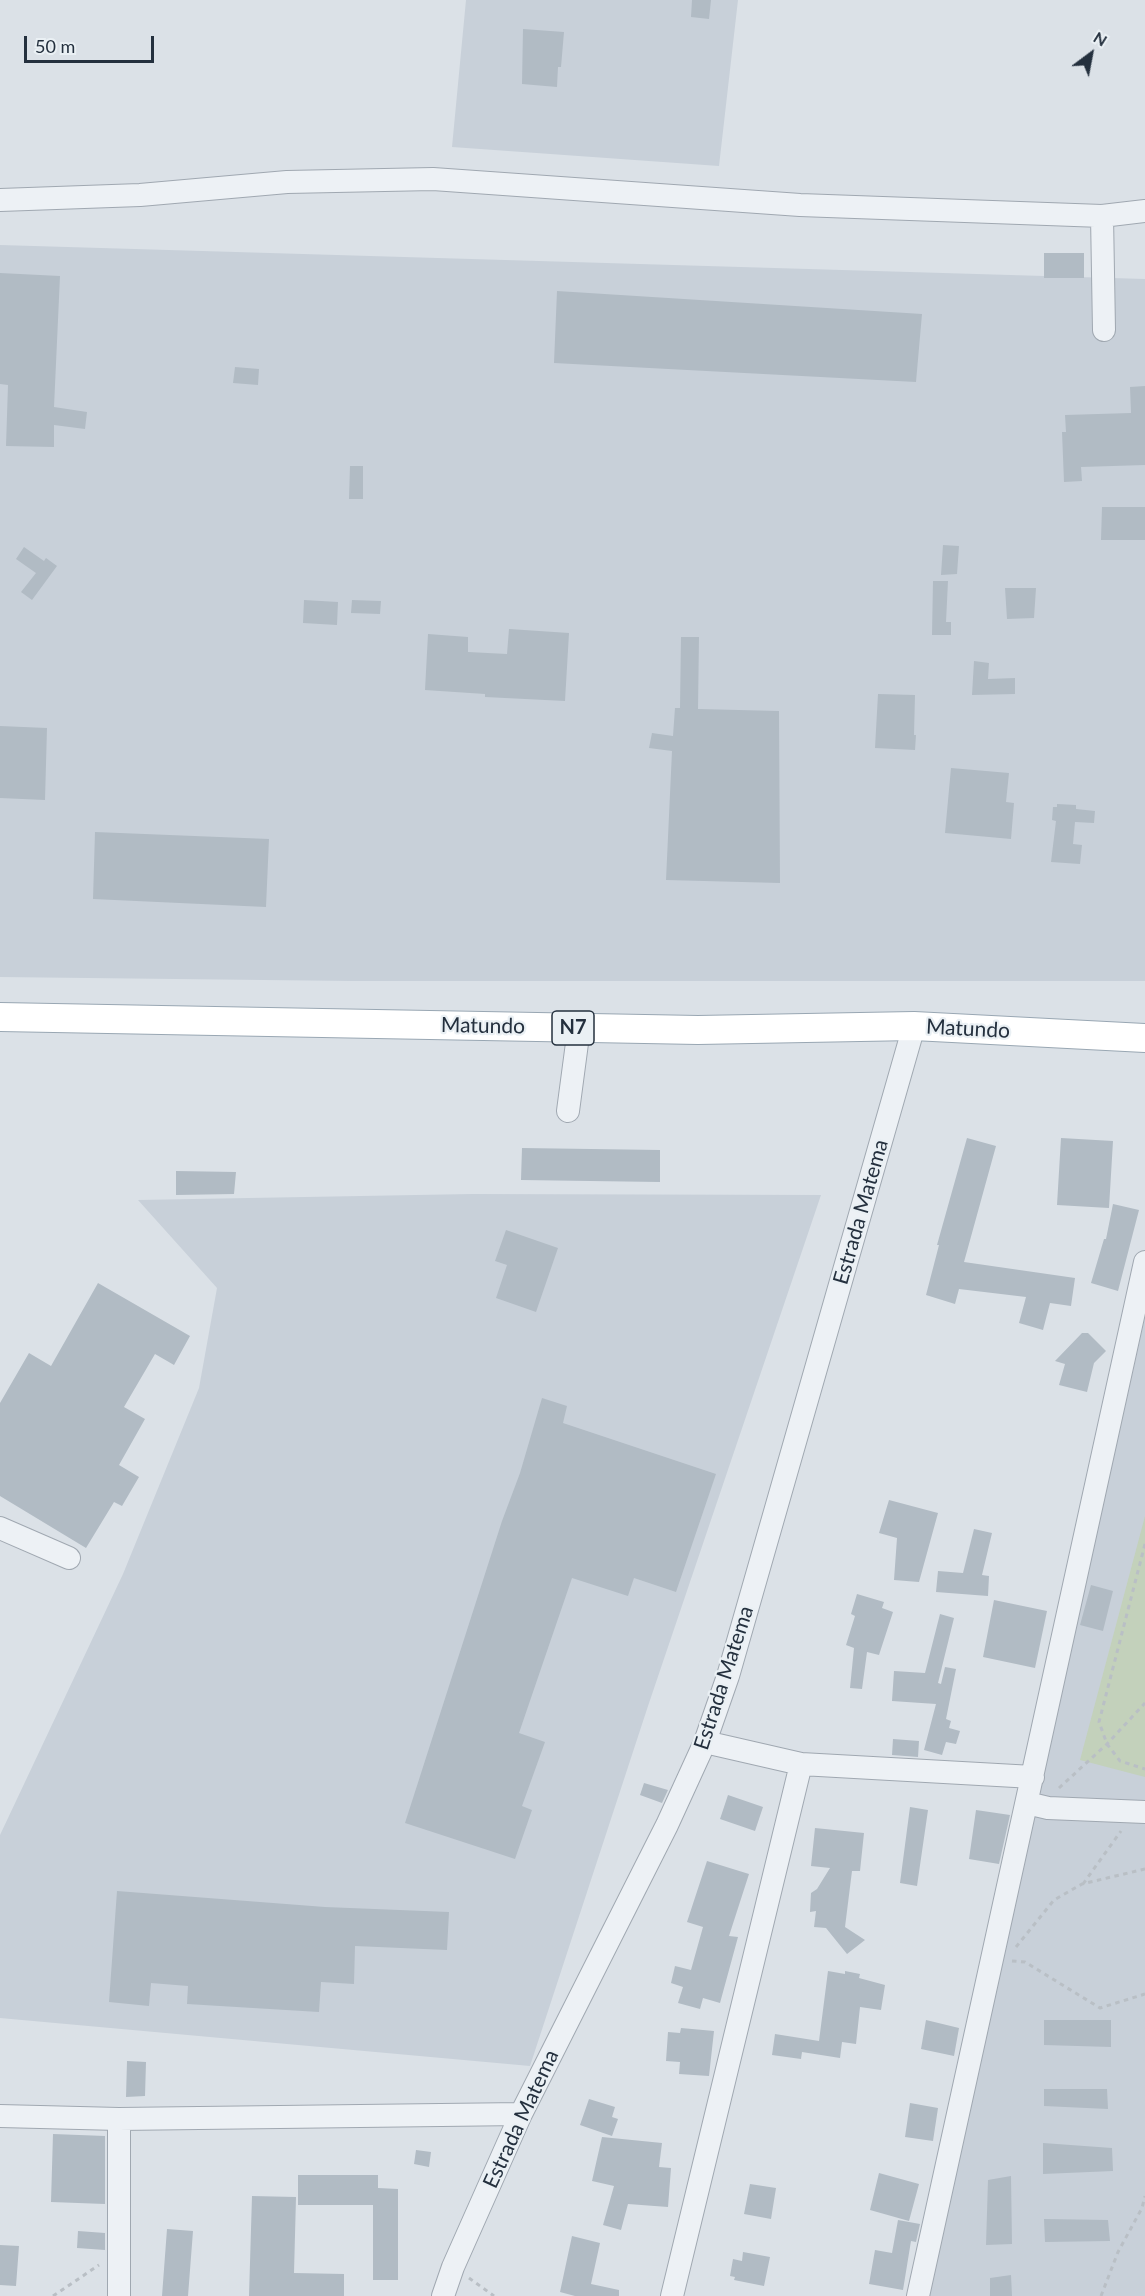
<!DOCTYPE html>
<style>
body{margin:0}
#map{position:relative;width:1145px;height:2296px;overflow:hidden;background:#dbe1e7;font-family:Lato,sans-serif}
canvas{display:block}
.north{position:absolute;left:1061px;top:24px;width:60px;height:60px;-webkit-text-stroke:4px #eaf0f4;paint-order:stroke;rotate:32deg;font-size:16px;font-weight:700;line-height:24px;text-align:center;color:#24303e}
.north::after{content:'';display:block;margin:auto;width:21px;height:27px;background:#24303e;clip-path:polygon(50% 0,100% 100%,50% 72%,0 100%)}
.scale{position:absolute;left:24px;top:36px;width:130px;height:27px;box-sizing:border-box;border:3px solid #24303e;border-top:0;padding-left:8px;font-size:18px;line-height:21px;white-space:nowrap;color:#24303e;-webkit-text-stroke:4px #eaf0f4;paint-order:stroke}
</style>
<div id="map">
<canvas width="1145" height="2296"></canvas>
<div class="north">N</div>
<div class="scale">50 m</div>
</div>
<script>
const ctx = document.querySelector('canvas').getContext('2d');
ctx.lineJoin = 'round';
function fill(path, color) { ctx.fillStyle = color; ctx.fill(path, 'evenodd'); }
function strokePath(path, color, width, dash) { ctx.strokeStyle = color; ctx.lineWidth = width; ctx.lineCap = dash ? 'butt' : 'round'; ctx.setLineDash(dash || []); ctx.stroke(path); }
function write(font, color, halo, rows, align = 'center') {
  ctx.font = font + ' Lato,sans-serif'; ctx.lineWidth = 4.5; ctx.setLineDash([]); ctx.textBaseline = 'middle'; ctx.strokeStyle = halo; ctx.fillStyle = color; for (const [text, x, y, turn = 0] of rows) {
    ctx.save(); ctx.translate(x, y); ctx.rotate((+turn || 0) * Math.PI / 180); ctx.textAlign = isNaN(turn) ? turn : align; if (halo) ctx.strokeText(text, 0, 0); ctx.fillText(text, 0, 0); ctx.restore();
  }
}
const built = new Path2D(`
 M466 0H738L719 166 452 147Z
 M0 245 1145 279V981H352L0 977Z
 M472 1194 821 1195 648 1706 530 2066 0 2018V1835L123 1574 199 1388 217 1288 138 1200Z
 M1145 1317V2296H927Z`);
const green = new Path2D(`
 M1145 1516V1777L1080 1760Z`);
const building = new Path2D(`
 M692 0H711L709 19 691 17Z
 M523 29 564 32 561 67H558L557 87 522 84Z
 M1044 253H1084V278H1044Z
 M0 273 60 276 54 407 87 412 85 429 54 425V447L6 446 8 385 0 384Z
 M557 291 922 314 916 382 554 363Z
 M235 367 259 369 258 385 233 383Z
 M1145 386V465L1081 467 1082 481 1064 482 1062 432H1066L1065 415 1131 413 1130 387Z
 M350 466H363V499H349Z
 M1102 507H1145V540H1101Z
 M943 545 959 546 957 574 941 575Z
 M24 547 44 561 46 558 57 566 32 600 21 592 36 573 16 559Z
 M933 581H948L946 622H951V635H932Z
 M1005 588H1036L1034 618 1007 619Z
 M304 600 338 602 337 625 303 623Z
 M352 600 381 601 380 614 351 613Z
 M509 629 569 633 565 701 485 697V694L425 690 428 634 468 637V652L507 654Z
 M681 637H699L698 709 779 711 780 883 666 880 672 751 649 748 652 733 673 736 675 708H680Z
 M974 661 989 663 988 679 1015 678V694L972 695Z
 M878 694 915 695 914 735H916L915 750 875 748Z
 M0 726 47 728 45 800 0 798Z
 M951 768 1009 773 1006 802 1014 803 1011 839 945 833Z
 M1057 804 1076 805V809L1095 811 1094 823 1075 822 1073 844 1082 845 1080 864 1051 862 1056 821 1052 820 1053 807H1057Z
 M95 832 269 839 266 907 93 899Z
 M967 1138 996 1146 964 1262 1075 1278 1071 1306 1050 1303 1043 1330 1019 1323 1026 1297 959 1289 955 1304 926 1295 939 1245H937Z
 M1061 1138 1113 1141 1109 1208 1057 1205Z
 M522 1148 660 1150V1182L521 1180Z
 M176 1171 236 1172 234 1194 176 1195Z
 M1113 1204 1139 1210 1118 1291 1091 1283 1104 1239H1106Z
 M506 1230 558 1248 536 1312 496 1298 507 1265 495 1261Z
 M98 1283 190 1336 174 1365 155 1354 124 1407 145 1419 119 1465 139 1477 122 1506 114 1502 86 1548 0 1496V1403L29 1353 51 1366Z
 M1082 1333H1088L1106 1351 1094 1363 1087 1392 1059 1385 1065 1364 1055 1361Z
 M542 1398 567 1406 563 1423 716 1474 676 1592 634 1578 628 1596 572 1578 519 1733 545 1742 522 1806 532 1810 515 1859 405 1823 502 1521 520 1473Z
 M889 1500 938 1513 919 1582 894 1580 897 1538 879 1533Z
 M974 1529 992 1533 982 1575 989 1576 988 1596 936 1592 938 1571 963 1573Z
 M1091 1585 1113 1591 1103 1631 1080 1625Z
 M857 1594 884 1602 882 1608 893 1612 879 1655 867 1652 862 1689 850 1688 854 1648 846 1645 855 1616 851 1614Z
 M994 1600 1047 1611 1035 1668 983 1657Z
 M940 1614 954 1618 938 1683 941 1684 945 1667 956 1669 946 1719 951 1721 949 1728 960 1731 956 1744 946 1742 942 1755 924 1750 936 1704 892 1701 894 1671 925 1673Z
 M893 1739 919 1741 918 1757 892 1755Z
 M644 1783 668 1790 662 1803 640 1795Z
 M728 1795 763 1807 755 1831 720 1819Z
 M910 1807 928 1810 917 1886 900 1883Z
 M976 1810 1010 1815 999 1864 969 1859Z
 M815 1828 864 1833 860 1871H852L845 1927 865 1940 847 1954 826 1928 814 1927 816 1911 810 1912 811 1893 817 1889 830 1868 811 1866Z
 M707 1861 749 1874 729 1936 738 1937 720 2003 703 1998 700 2009 678 2003 683 1987 671 1983 675 1966 691 1970 703 1927 687 1922Z
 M117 1891 325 1907 449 1912 447 1950 355 1946 354 1984 321 1982 319 2012 187 2004 188 1986 151 1983 149 2006 109 2002Z
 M828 1971 845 1974V1971L860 1974 859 1978 885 1985 881 2010 860 2007 856 2044 842 2042 840 2058 802 2052 801 2059 772 2055 775 2034 819 2041Z
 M926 2020 959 2028 954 2056 921 2049Z
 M1044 2020H1111V2047L1044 2045Z
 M681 2028 714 2031 709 2076 679 2074 680 2062 666 2061 668 2032 680 2033Z
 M127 2061 146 2062 145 2096 126 2097Z
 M1044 2089H1107L1108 2109 1044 2106Z
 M589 2099 615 2107 612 2117 618 2119 612 2136 580 2125Z
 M910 2103 938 2108 933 2141 905 2137Z
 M53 2134 105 2136V2204L51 2202Z
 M602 2137 662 2143 659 2167 671 2168 668 2207 628 2204 621 2230 603 2225 614 2186 592 2181Z
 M1043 2143 1112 2148 1113 2171 1043 2174Z
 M416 2150 431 2152 429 2167 414 2164Z
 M879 2173 919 2184 909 2221 870 2210Z
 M298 2175H378V2188L398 2189V2280H373V2205H298Z
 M1011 2176 1012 2244 986 2245 988 2180Z
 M750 2184 776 2188 771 2219 744 2214Z
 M252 2196 296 2197 294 2273 344 2274V2296H249Z
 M1044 2219 1108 2220 1110 2241 1045 2242Z
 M898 2220 920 2224 916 2242 911 2241 903 2290 869 2284 875 2250 892 2253Z
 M167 2229 193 2231 188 2296H162Z
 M78 2231 105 2233V2250L77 2248Z
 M572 2236 600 2243 591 2284 619 2290V2296H575L560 2292Z
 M0 2245 19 2246 16 2286 0 2285Z
 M743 2252 770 2257 764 2286 734 2280 735 2277 730 2276 733 2259 742 2261Z
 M1011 2275 1012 2296H990V2278Z`);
const path = new Path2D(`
 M1145 1544 1099 1722 1107 1744 1120 1761 1145 1769
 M1059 1788 1107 1744 1145 1703
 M1083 1884 1121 1831
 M1016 1947 1054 1900 1082 1884 1145 1869
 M1012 1961 1025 1962 1100 2008 1145 1994
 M469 2278 494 2296
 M53 2296 99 2265
 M1101 2296 1118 2252 1142 2208 1145 2196`);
const minor = new Path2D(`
 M0 200 140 195 287 182 433 179 800 205 1102 216 1145 211
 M1102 216 1104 330
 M568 1111 579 1028
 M0 1528 69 1558
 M801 1764 1033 1777
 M1027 1803 1048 1808 1145 1812
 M0 2116 119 2119 521 2114
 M119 2296V2119
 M443 2296 453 2267 521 2114 667 1825 705 1742 728 1676 914 1026
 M672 2296 801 1764 705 1742
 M918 2296 1145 1262`);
const major = new Path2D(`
 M0 1017 698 1030 914 1026 1145 1038`);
const shields = [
 [573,1028,42]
];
const shieldNames = [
 ["N7",573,1028]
];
const streetNames = [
 ["Matundo",483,1026,1],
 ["Matundo",968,1029,3],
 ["Estrada Matema",861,1212,-74],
 ["Estrada Matema",724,1678,-72],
 ["Estrada Matema",521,2119,-65]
];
fill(built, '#c8d0d9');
fill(green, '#c3d1bb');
fill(building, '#b1bbc4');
strokePath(minor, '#a0a8b1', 24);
strokePath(major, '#99a7b3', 30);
strokePath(path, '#b9bfc5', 3, [4.5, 4.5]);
strokePath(minor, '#edf1f5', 22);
strokePath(major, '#fff', 28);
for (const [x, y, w] of shields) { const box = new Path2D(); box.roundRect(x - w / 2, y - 17, w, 34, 4.5); ctx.fillStyle = '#eaf0f4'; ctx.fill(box); strokePath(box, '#24303e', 1.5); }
write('bold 20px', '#24303e', null, shieldNames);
write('21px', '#24303e', '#eaf0f4', streetNames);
</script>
